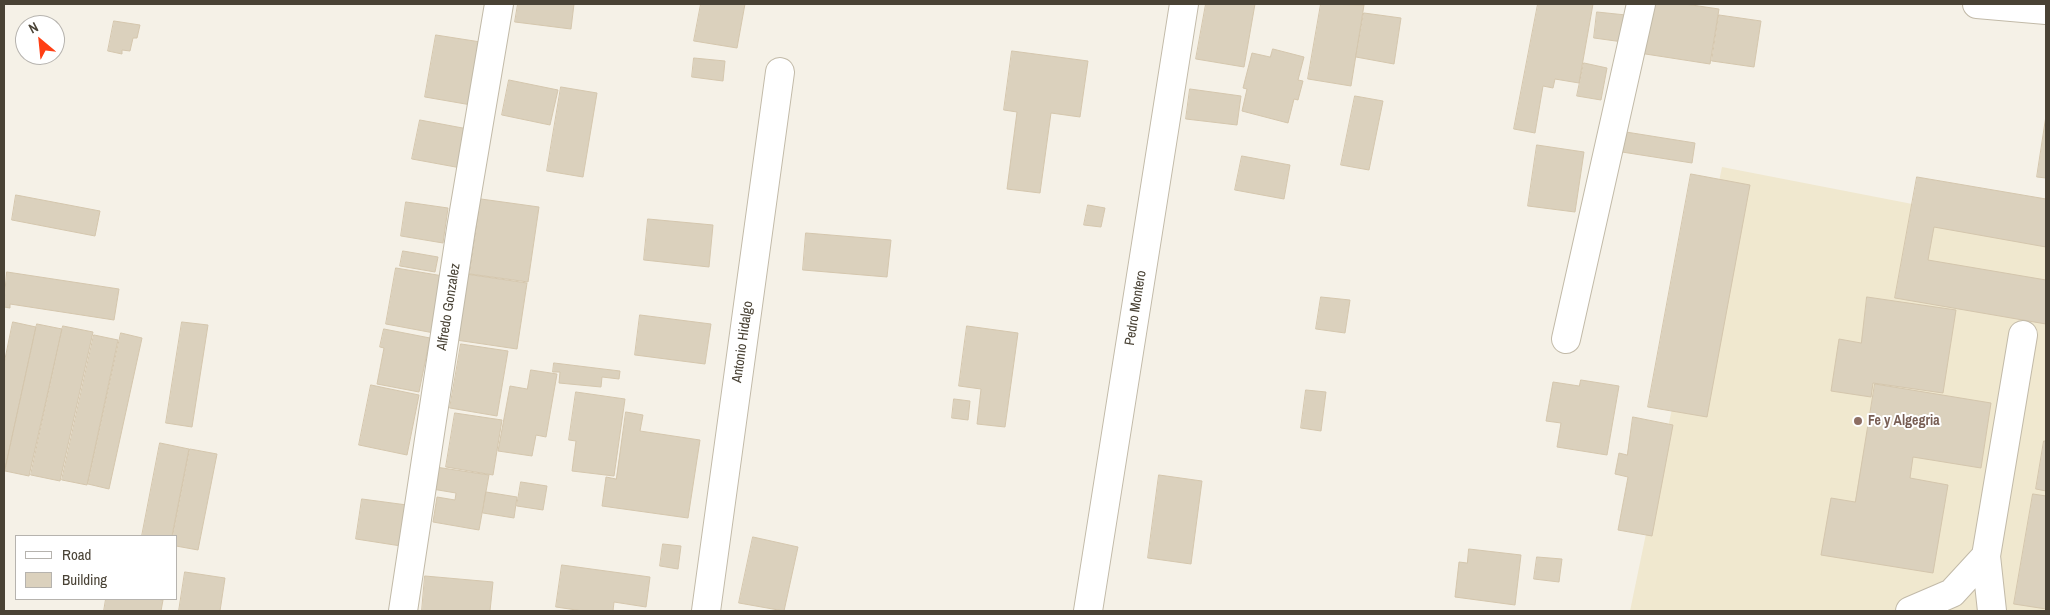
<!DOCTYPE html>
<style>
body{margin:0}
#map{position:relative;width:2050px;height:615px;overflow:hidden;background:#f5f1e7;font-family:"Archivo Narrow",sans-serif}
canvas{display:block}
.frame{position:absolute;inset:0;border:5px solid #494235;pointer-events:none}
.legend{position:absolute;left:15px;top:535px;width:162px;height:65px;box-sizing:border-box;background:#fff;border:1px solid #b6b3ae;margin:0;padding:6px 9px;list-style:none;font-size:15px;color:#494235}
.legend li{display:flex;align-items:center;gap:10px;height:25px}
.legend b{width:25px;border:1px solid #b6b3ae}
.north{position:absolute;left:15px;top:15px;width:50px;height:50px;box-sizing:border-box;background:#fff;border:1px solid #b6b3ae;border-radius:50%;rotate:332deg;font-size:14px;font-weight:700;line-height:20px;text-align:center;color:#494235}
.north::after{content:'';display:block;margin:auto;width:18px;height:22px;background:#ff3f14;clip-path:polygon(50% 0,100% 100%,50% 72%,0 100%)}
</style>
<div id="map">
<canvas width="2050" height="615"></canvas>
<div class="frame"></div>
<ul class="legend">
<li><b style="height:6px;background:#fff"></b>Road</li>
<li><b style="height:14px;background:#dbd1bd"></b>Building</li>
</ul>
<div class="north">N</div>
</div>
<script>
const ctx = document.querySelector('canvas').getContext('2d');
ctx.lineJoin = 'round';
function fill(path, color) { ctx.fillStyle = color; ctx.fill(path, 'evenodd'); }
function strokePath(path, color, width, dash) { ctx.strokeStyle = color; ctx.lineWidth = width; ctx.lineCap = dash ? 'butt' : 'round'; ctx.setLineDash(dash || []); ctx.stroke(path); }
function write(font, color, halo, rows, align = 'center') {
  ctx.font = font + ' "Archivo Narrow",sans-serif'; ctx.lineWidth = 4; ctx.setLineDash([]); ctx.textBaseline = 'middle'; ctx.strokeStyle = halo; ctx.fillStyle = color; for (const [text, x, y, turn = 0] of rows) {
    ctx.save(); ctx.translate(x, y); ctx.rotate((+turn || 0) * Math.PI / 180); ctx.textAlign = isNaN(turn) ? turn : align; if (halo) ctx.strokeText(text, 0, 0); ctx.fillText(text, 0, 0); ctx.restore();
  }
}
const education = new Path2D(`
 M1722 167 2046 230V611H1630Z`);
const building = new Path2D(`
 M518 4H574L571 29 515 22Z
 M701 4H745L737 48 694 41Z
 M1206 4H1255L1244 67 1196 59Z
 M1321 4 1364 5 1351 86 1308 79Z
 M1538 4H1593L1579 83 1555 79 1553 88 1543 86 1535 133 1514 129Z
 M1647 4H1685L1719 9 1710 64 1639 53Z
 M1597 12 1626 15 1623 42 1594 38Z
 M1364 13 1401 18 1394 64 1356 57Z
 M1719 15 1761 21 1754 67 1712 61Z
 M114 21 140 25 137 38H133L130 51 122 50V54L108 51Z
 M436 35 487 43 477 106 425 97Z
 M1273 49 1304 57 1298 80 1303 81 1298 100 1294 99 1288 123 1242 111 1247 89 1243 88 1252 53 1270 57Z
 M1012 51 1088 61 1080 117 1051 113 1040 193 1007 189 1017 112 1004 110Z
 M694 58 725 61 723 81 692 77Z
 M1584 63 1607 68 1601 100 1577 96Z
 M509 80 558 90 550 125 502 115Z
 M561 87 597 93 583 177 547 171Z
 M1190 89 1241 96 1237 125 1186 119Z
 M1355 96 1383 101 1369 170 1341 165Z
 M2046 116V178L2037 177Z
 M420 120 468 129 461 168 412 159Z
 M1626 132 1695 143 1692 163 1622 152Z
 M1537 145 1584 152 1575 212 1528 206Z
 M1242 156 1290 165 1284 199 1235 190Z
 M1691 174 1750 185 1707 417 1648 407Z
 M1917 177 2046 199V247L1934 227 1928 260 2046 280V324L1895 298Z
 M16 195 100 211 95 236 12 220Z
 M481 199 539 207 528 282 470 274Z
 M406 202 448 208 443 243 401 236Z
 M1088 205 1105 208 1101 227 1084 225Z
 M648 219 713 225 709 267 644 260Z
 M806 233 891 240 887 277 803 270Z
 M403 251 438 257 435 272 400 266Z
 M396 268 443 276 434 333 386 324Z
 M7 272 119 289 114 320 10 304V308L4 307Z
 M466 274 527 283 517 349 456 340Z
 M1321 297 1350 300 1345 333 1316 329Z
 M1867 297 1956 310 1943 393 1873 383 1871 397 1831 391 1839 339 1861 343Z
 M640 315 711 324 705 364 635 355Z
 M13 322 36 327 4 474V364Z
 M182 322 208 325 192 427 166 423Z
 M37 324 62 329 29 476 5 471Z
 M63 326 93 332 60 481 31 475Z
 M967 326 1018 333 1005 427 977 424 981 389 959 386Z
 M384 329 430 338 419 392 377 384 384 348 380 347Z
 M121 333 142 338 109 489 88 484Z
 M94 335 118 340 87 485 62 480Z
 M461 344 508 351 497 416 450 408Z
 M554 363 620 371 619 379 602 377 601 387 559 383 560 372H553Z
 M531 370 557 374 546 437 536 435 532 456 498 451 510 386 527 389Z
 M1581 380 1619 386 1607 455 1557 447 1561 423 1546 421 1553 382 1579 386Z
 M1875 384 1991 403 1981 468 1913 457 1910 478 1948 485 1933 573 1821 555 1831 498 1855 502Z
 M371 385 419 395 407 455 359 445Z
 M1306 390 1326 392 1321 431 1301 428Z
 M576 392 625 399 614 476 572 471 576 441 569 440Z
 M954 399 970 401 968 420 952 418Z
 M626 412 643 415 640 431 700 440 688 518 602 506 606 477 616 479Z
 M455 413 502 420 493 475 446 467Z
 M1633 417 1673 425 1652 536 1618 530 1628 477 1615 474 1619 453 1627 455Z
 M2044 441H2046V491L2036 489Z
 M160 443 189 449 172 536H142Z
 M190 449 217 454 198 550 176 546V536H173Z
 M429 466 489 475 479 530 433 522 437 497 455 500 456 493 426 488Z
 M1159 475 1202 481 1191 564 1148 558Z
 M521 482 547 486 543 510 517 506Z
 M486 492 517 497 514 518 483 513Z
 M2033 494 2046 496V609L2014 604Z
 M362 499 407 505 401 546 356 539Z
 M753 537 798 547 784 611 739 603Z
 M663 544 681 546 678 569 660 566Z
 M1469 549 1521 555 1515 605 1455 597 1459 562 1467 563Z
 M1537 557 1562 559 1559 582 1534 579Z
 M562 565 650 577 646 607 614 602 613 611H583L556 607Z
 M185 572 225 578 220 611H179Z
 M425 576 493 582 490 611H422Z
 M106 599H156L163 600 161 611H104Z`);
const minor = new Path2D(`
 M1977 4 2046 10
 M1566 339 1641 4
 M1986 556 1992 611
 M403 611 461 229 499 4
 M706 611 780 72
 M1088 611 1184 4
 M1910 611 1952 593 1986 556 2023 335`);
const markers = [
 [1858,421,5,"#8d6e63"]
];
const streetNames = [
 ["Alfredo Gonzalez",449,307,-81],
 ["Pedro Montero",1136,308,-81],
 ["Antonio Hidalgo",743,342,-82]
];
const educationNames = [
 ["Fe y Algegria",1868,421]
];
fill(education, '#f0e8cf');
fill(building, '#dbd1bd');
strokePath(building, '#d4c6ad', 1);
strokePath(minor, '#c2baa8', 30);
strokePath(minor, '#fff', 28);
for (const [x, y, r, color] of markers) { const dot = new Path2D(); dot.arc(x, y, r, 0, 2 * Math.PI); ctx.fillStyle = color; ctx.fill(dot); strokePath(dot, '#fff', 2); }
write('14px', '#494235', '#fff', streetNames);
write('bold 14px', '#785e54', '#fff', educationNames, 'left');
</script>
